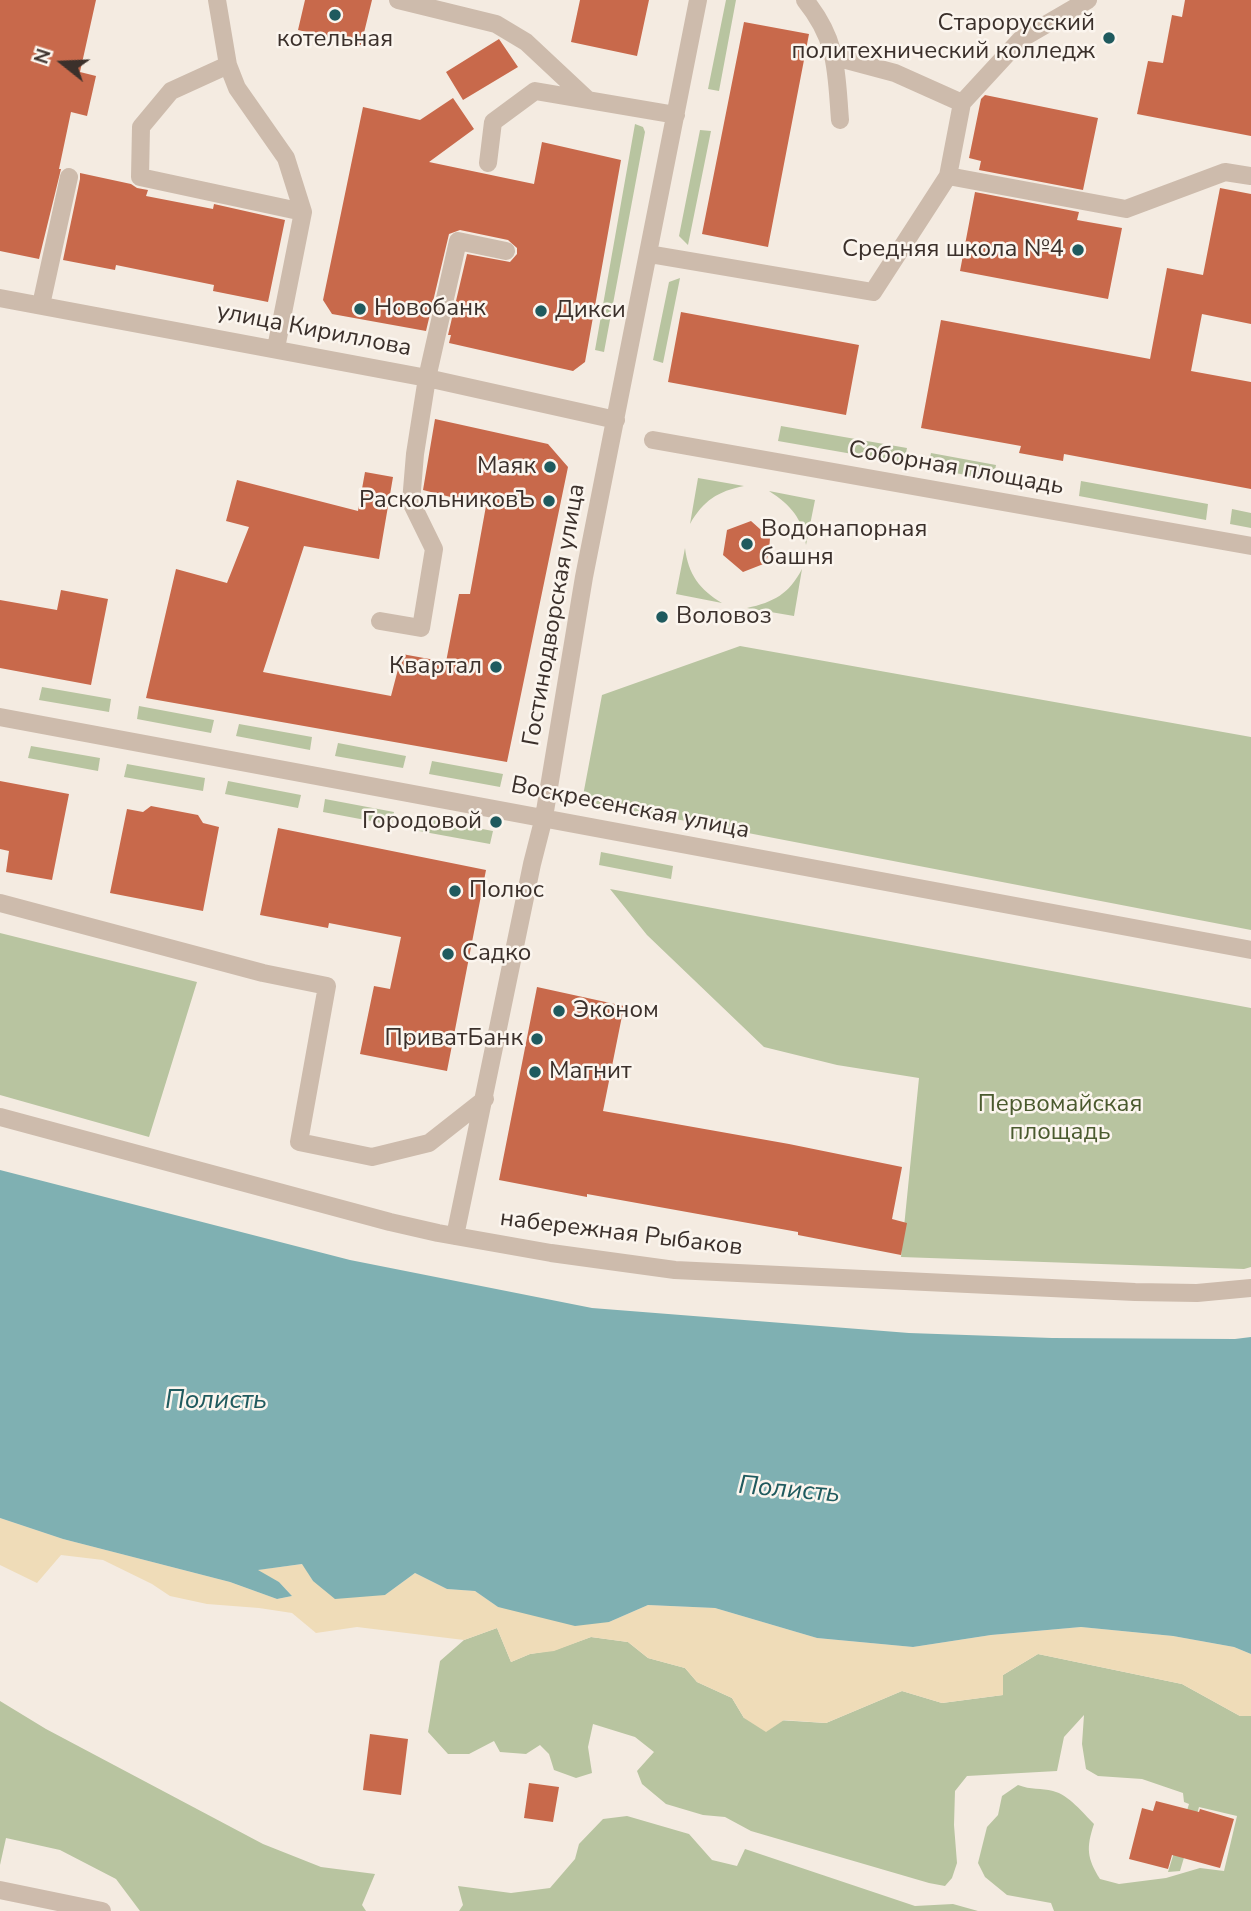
<!DOCTYPE html>
<meta charset="utf-8">
<style>
body{margin:0}
#map{position:relative;width:1251px;height:1911px;overflow:hidden;background:#f4ebe1;font-family:"Nunito Sans",sans-serif}
canvas{display:block}
.north{position:absolute;left:28px;top:28px;width:70px;height:70px;-webkit-text-stroke:5px #fbf5ee;paint-order:stroke;rotate:288deg;font-size:19px;font-weight:700;line-height:28px;text-align:center;color:#3b302b}
.north::after{content:'';display:block;margin:auto;width:24px;height:32px;background:#3b302b;clip-path:polygon(50% 0,100% 100%,50% 72%,0 100%)}
</style>
<div id="map">
<canvas width="1251" height="1911"></canvas>
<div class="north">N</div>
</div>
<script>
const ctx = document.querySelector('canvas').getContext('2d');
ctx.lineJoin = 'round';
function fill(path, color) { ctx.fillStyle = color; ctx.fill(path, 'evenodd'); }
function strokePath(path, color, width, dash) { ctx.strokeStyle = color; ctx.lineWidth = width; ctx.lineCap = dash ? 'butt' : 'round'; ctx.setLineDash(dash || []); ctx.stroke(path); }
function write(font, color, halo, rows, align = 'center') {
  ctx.font = font + ' "Nunito Sans",sans-serif'; ctx.lineWidth = 5; ctx.setLineDash([]); ctx.textBaseline = 'middle'; ctx.strokeStyle = halo; ctx.fillStyle = color; for (const [text, x, y, turn = 0] of rows) {
    ctx.save(); ctx.translate(x, y); ctx.rotate((+turn || 0) * Math.PI / 180); ctx.textAlign = isNaN(turn) ? turn : align; if (halo) ctx.strokeText(text, 0, 0); ctx.fillText(text, 0, 0); ctx.restore();
  }
}
const green = new Path2D(`
 M726 0H736L719 91 708 89Z
 M635 124 643 127 645 132 604 352 595 350Z
 M700 130 711 131 688 245 679 236Z
 M680 278 663 363 653 360 669 282Z
 M781 426 907 448 904 463 778 441Z
 M931 453 996 465 993 480 928 468Z
 M698 478 744 486C718 491 703 501 690 524Z
 M1081 481 1208 504 1206 520 1079 496Z
 M769 491 815 500 806 545C803 519 791 505 769 491Z
 M1232 509 1251 513V528L1230 524Z
 M685 548C688 574 700 590 722 603L676 594Z
 M802 569 794 616 747 608C774 602 789 594 802 569Z
 M740 646 1251 737V930L582 801 602 695Z
 M42 687 111 699 109 712 39 700Z
 M139 706 214 720 211 733 137 719Z
 M239 724 312 737 310 750 236 736Z
 M338 743 406 756 403 768 335 756Z
 M31 746 100 758 98 771 28 758Z
 M432 761 503 774 500 787 429 774Z
 M127 764 205 778 203 791 124 777Z
 M228 781 301 795 298 808 225 794Z
 M325 799 394 812 392 825 323 812Z
 M422 818 493 831 490 844 419 831Z
 M601 852 673 866 671 879 599 865Z
 M610 889 1251 1008V1267L1244 1269 901 1257 919 1078 837 1065 764 1047 647 935Z
 M0 933 197 982 149 1137 0 1095Z
 M497 1628 511 1662 530 1654 555 1650 591 1637 628 1642 648 1658 685 1668 697 1682 732 1698 744 1718 826 1723 902 1691 942 1703 1003 1695V1675L1038 1654 1182 1684 1240 1716H1251V1911H1054L1051 1903 1007 1895 985 1877 978 1863 987 1827 998 1815 1002 1796 1018 1785C1031 1790 1041 1788 1053 1791 1069 1795 1083 1813 1094 1824 1086 1848 1087 1858 1100 1879L1119 1884 1166 1878 1200 1868 1224 1871 1237 1816 1199 1807 1180 1871 1168 1872 1189 1804 1184 1802 1183 1793 1142 1779 1098 1776 1086 1769 1082 1744 1084 1715 1064 1737 1057 1771 967 1776 955 1791 954 1825 957 1863 952 1878 945 1886 929 1883 751 1831 725 1817 703 1815 666 1804 642 1784 637 1771 654 1752 635 1737 593 1724 588 1747 592 1773 576 1778 554 1770 549 1754 540 1745 526 1754 500 1752 494 1741 469 1754H448L428 1732 440 1661 464 1640Z
 M0 1701 46 1729 263 1844 321 1867 375 1874 362 1905 366 1911H140L116 1879 60 1850 6 1838 0 1865Z
 M627 1816 689 1834 712 1860 737 1866 745 1849 915 1906 953 1904 978 1911H459L463 1905 458 1886 511 1893 550 1888 575 1859 579 1844 603 1819Z`);
const sand = new Path2D(`
 M0 1518 63 1539 230 1582 277 1599 292 1596 279 1582 256 1570 303 1564 313 1581 385 1595 415 1573 447 1589 475 1591 498 1607 609 1622 648 1605 715 1608 817 1638 913 1647 991 1635 1081 1627 1173 1636 1234 1647 1251 1654V1716H1240L1182 1684 1038 1654 1003 1675V1695L942 1703 902 1691 826 1723 784 1720 766 1732 744 1718 732 1698 697 1682 685 1668 648 1658 628 1642 591 1637 554 1651 530 1654 511 1662 497 1628 464 1640 357 1627 316 1633 292 1613 259 1608 207 1604 170 1596 152 1584 103 1560 61 1555 37 1583 0 1565Z`);
const water = new Path2D(`
 M0 1170 350 1260 592 1308 909 1333 1052 1338 1235 1339 1251 1337V1654L1234 1647 1173 1636 1081 1627 991 1635 913 1647 817 1638 715 1608 648 1605 609 1622 575 1626 498 1607 475 1591 447 1589 415 1573 385 1595 335 1599 313 1581 302 1564 258 1570 279 1582 292 1596 277 1599 230 1582 63 1539 0 1518Z`);
const building = new Path2D(`
 M0 0H96L80 72 96 76 87 116 71 112 59 169H61L39 259 0 251Z
 M305 0H372L361 45 298 30Z
 M580 0H649L637 56 571 42Z
 M1185 0H1251V136L1137 114 1148 61 1163 63 1172 15 1182 17Z
 M744 22 809 34 768 247 702 234Z
 M499 39 518 67 463 100 446 72Z
 M985 95 1098 118 1083 190 979 170 981 161 969 158 981 99Z
 M453 98 474 129 429 162 534 184 542 142 621 160 585 362 573 371 449 343 451 335H448L467 254 510 262 517 254V248L508 240 460 230 449 234 426 331 332 314 323 300 363 107 420 120Z
 M80 173 131 184 137 188 148 190 146 196 213 209 214 204 285 220 268 302 213 291 214 285 116 265 115 270 63 260 80 179Z
 M1220 188 1251 194V324L1202 314 1191 371 1251 382V489L1064 454 1063 461 1019 453 1021 446 921 428 941 320 1150 359 1167 268 1203 275Z
 M975 192 1079 212 1077 220 1122 228 1108 299 960 271Z
 M681 312 859 345 846 415 668 382Z
 M435 419 548 444 568 467 507 762 146 698 176 569 227 583 249 527 226 521 237 480 358 511 365 472 393 477 379 559 304 546 263 672 391 696 402 654 446 662 459 594H470L486 506 423 490Z
 M751 521 770 538 769 551 766 563 743 572 723 555 727 530Z
 M61 590 108 599 91 685 0 668V600L57 610Z
 M0 781 69 794 52 880 6 872 9 851 0 849Z
 M151 806 198 815 203 823 219 827 203 911 110 893 127 809 143 812Z
 M278 828 486 870 447 1071 360 1054 374 986 390 989 401 937 329 923 328 928 260 915Z
 M537 987 624 1006 603 1111 789 1144 902 1167 892 1219 907 1223 901 1255 798 1235V1232L587 1194V1197L499 1180Z
 M370 1734 408 1739 401 1795 363 1790Z
 M529 1783 559 1787 553 1822 524 1818Z
 M1156 1801 1199 1812 1200 1809 1234 1819 1220 1868 1172 1855 1168 1869 1129 1859 1142 1808 1153 1811Z`);
const minor = new Path2D(`
 M217 0 228 65 237 88 286 158 303 212
 M398 0 496 24 526 42 588 100
 M805 0C838 41 836 70 840 120
 M835 57 895 73 962 103
 M228 65 171 91 141 127 140 177 303 212 276 348
 M488 163 493 122 535 91 676 115
 M948 176 1126 209 1225 172 1251 176
 M649 254 873 292 948 176 962 103 1021 39 1088 0
 M0 298 427 378 616 420
 M41 305 69 177
 M653 440 1251 546
 M380 621 421 628 434 549 411 502 415 454 427 378 458 241 506 251
 M0 717 1251 950
 M0 903 263 973 327 986 299 1142 372 1157 429 1143 485 1099
 M0 1117 390 1222 438 1233 551 1253 675 1270 1135 1292 1197 1293 1251 1288
 M455 1236 532 864 544 817 584 577 698 0
 M0 1890 102 1911`);
const markers = [
 [335,15,7,"#1f5a5e"],
 [1109,38,7,"#1f5a5e"],
 [1078,250,7,"#1f5a5e"],
 [360,309,7,"#1f5a5e"],
 [541,311,7,"#1f5a5e"],
 [550,467,7,"#1f5a5e"],
 [549,501,7,"#1f5a5e"],
 [747,544,7,"#1f5a5e"],
 [662,617,7,"#1f5a5e"],
 [496,667,7,"#1f5a5e"],
 [496,822,7,"#1f5a5e"],
 [455,891,7,"#1f5a5e"],
 [448,954,7,"#1f5a5e"],
 [559,1011,7,"#1f5a5e"],
 [537,1039,7,"#1f5a5e"],
 [535,1072,7,"#1f5a5e"]
];
const poiNames = [
 ["Старорусский",1095,24,"right"],
 ["политехнический колледж",1095,52,"right"],
 ["котельная",335,40,"center"],
 ["Средняя школа №4",1064,250,"right"],
 ["Новобанк",374,309],
 ["Дикси",555,311],
 ["Маяк",536,467,"right"],
 ["РаскольниковЪ",535,501,"right"],
 ["Водонапорная",761,530],
 ["башня",761,558],
 ["Воловоз",676,617],
 ["Квартал",482,667,"right"],
 ["Городовой",482,822,"right"],
 ["Полюс",469,891],
 ["Садко",462,954],
 ["Эконом",573,1011],
 ["ПриватБанк",523,1039,"right"],
 ["Магнит",549,1072]
];
const streetNames = [
 ["улица Кириллова",314,331,11],
 ["Соборная площадь",956,469,10],
 ["Гостинодворская улица",555,615,-80],
 ["Воскресенская улица",630,809,11],
 ["набережная Рыбаков",621,1234,7]
];
const parkNames = [
 ["Первомайская",1060,1105],
 ["площадь",1060,1133]
];
const waterNames = [
 ["Полисть",216,1402],
 ["Полисть",789,1491,5]
];
fill(green, '#b8c4a0');
fill(sand, '#efdcb8');
fill(water, '#7fb0b2');
fill(building, '#c8694b');
strokePath(minor, '#cdbbac', 18);
for (const [x, y, r, color] of markers) { const dot = new Path2D(); dot.arc(x, y, r, 0, 2 * Math.PI); ctx.fillStyle = color; ctx.fill(dot); strokePath(dot, '#fbf5ee', 2.5); }
write('24px', '#3b302b', '#fbf5ee', poiNames, 'left');
write('24px', '#3b302b', '#fbf5ee', streetNames);
write('24px', '#4a5a2e', '#fbf5ee', parkNames);
write('italic 26px', '#1f5a5e', '#fbf5ee', waterNames);
</script>
